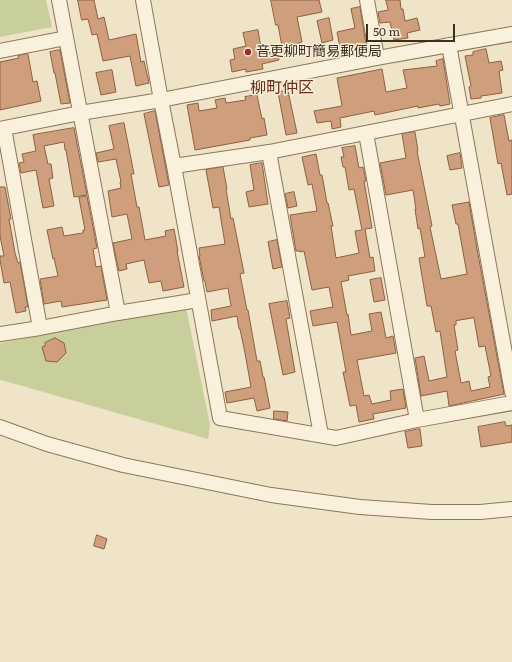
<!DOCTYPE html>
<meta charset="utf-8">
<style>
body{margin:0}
#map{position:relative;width:512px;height:662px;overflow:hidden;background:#f0e4c8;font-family:Literata,serif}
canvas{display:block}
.scale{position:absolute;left:366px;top:24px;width:89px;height:18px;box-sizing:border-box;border:2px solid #3d2e20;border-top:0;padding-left:5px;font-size:12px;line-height:14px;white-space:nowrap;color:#3d2e20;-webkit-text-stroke:3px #f7eed8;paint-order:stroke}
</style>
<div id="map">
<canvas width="512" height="662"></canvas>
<div class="scale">50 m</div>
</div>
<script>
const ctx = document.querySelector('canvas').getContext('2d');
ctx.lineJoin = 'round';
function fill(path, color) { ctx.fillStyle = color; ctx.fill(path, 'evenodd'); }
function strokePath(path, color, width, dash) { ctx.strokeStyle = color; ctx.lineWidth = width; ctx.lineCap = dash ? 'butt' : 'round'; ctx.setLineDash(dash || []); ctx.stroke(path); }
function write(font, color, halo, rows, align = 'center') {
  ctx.font = font + ' Literata,"Noto Sans JP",serif'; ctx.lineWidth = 3; ctx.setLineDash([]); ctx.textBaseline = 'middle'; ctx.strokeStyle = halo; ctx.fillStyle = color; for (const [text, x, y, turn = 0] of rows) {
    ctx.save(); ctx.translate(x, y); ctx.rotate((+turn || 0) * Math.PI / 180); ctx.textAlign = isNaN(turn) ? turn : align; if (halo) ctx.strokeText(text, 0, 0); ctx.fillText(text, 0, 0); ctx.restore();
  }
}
const green = new Path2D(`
 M0 0H46L52 27 0 37Z
 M186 307 210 425 208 439 26 387 0 380V343Z`);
const building = new Path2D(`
 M78 0H94L98 19 104 17 109 40 136 34 141 62 144 61 149 83 136 86 130 56 103 61 97 34 92 35 88 19 82 20Z
 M271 0H319L322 12 297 17 302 42 298 43 300 54 284 57 278 25H276Z
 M386 0H400L401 9H403L405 21 417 18 420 30 407 33 408 38 394 40 390 22 380 23 378 12 388 10Z
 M360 7 366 44 350 48 351 51 341 53 337 32 355 28 351 9Z
 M329 18 333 40 322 43 317 21Z
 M258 30 262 54 277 51 279 60 262 64 263 69 246 72V69L232 72 230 60 235 59 233 49 246 46 243 33Z
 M486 49 489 63 501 61 503 70 499 71 502 93 481 96V98L471 99 469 87 471 86 465 56 473 55V52Z
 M60 50 70 103 61 104 55 73H54L50 52Z
 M28 54 33 82 37 81 41 101 0 110V62L19 58 18 56Z
 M443 59 450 104 440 106 439 104 418 108V106L375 115 374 111 340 118 341 127 332 129 331 121 317 123 314 111 342 106 337 78 382 69 386 92 407 88 403 70 437 66 436 61Z
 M112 70 116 92 101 95 96 73Z
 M288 91 297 133 286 135 278 92Z
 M257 95 262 119 264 118 267 135 250 138V140L195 150 187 105 198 103 199 111 217 108 215 100 225 98 226 103 246 100 245 97Z
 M155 111 169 185 159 187 155 168 144 114Z
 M504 115 509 141 512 140V194L507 195 501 163 498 164 490 118Z
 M124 123 134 174H131L137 207H139L145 240 166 236 165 231 174 229 178 251H177L184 287 163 291 161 281 149 283 144 260 126 264 127 269 119 271 113 243 132 239 127 214 112 217 108 191 121 188 120 182H121L116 159 98 162 96 153 114 149 109 126Z
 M74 128 87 195 74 197 66 150H65L64 142 44 146 48 164H51L53 178 49 179 54 206 43 208 36 170 21 173 19 163 24 162 22 154 36 151 33 135Z
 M415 132 418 151H417L432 226 430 227 441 279 467 274 458 224H456L452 205 469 202 477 249 504 394 500 395 449 406 447 391 421 396 415 358 424 356 429 381 447 377 440 331 436 332 431 306H427L419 258 425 257 420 228 418 229 415 209H416L413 190 386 195 380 163 406 158 402 134ZM474 318 479 347 485 346 491 376 488 377 490 387 471 391 469 381 461 383 455 351 458 350 454 325H456V321Z
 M355 146 359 168 363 167 366 181H364L372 228 365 229 370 258 373 257 375 271 348 276 349 280 341 282 347 315 348 314 351 335 372 331 369 314 381 312 386 338 393 336 396 353 357 360 364 396 369 395 372 404 391 400 390 391 403 389 406 408 373 414 374 419 359 422 356 405 350 406 343 372H346L337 322 313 326 310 311 333 307 329 287 312 290 304 251 300 252V251H296L290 215 317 211 312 184 308 185 302 157 316 154 320 175H322L327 203H328L333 226H331L336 258 359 253 355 231 362 230 354 189 349 190 345 167H343L341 157H344L342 148Z
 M460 153 462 168 450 170 447 156Z
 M262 163 268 204 249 207 246 192 254 190 250 165Z
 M223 167 227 189H226L231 219 233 218 244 273 240 274 247 310H248L257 361H260L263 377H264L270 408 257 411 254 398 227 403 225 392 251 387 245 353 240 329H239L237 316 212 321 211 310 231 306 228 288 207 292 205 281H204L199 256H200L199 248 225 244 219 207 213 208 206 170Z
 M0 187H5L11 219H9L15 253 18 263 20 262 28 307H25L26 311 16 313 10 282 4 283 0 260V256H4L0 236Z
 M294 192 297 206 288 208 285 194Z
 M87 196 97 248 93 249 96 267 101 266 107 300 62 307 61 301 44 304 40 279 58 276 54 258 53 259 47 230 62 227 64 236 83 233V230H85L79 198Z
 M277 240 282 267 273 269 268 242Z
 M381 278 385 300 374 302 370 280Z
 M287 301 290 318 286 319 295 372 283 375 269 304Z
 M55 338 64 343 66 353 57 362 46 361 42 347 45 346V343Z
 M274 411 288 412 287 421 274 419Z
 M505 422 506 426 512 425V442L481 447 478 427Z
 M420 429 422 446 408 448 405 432Z
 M97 535 107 539 104 549 94 546Z`);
const street = new Path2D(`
 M59 0 118 313
 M143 0 161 100 174 166 220 418 336 438 417 420 512 403
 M367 0 377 58
 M449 45 512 392
 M0 51 66 38
 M4 128 40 328
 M0 129 80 113 161 100 377 58 512 34
 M366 133 417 420
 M269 152 321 435
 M174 166 269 152 512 104
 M0 334 40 328 118 313 198 300
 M0 427 47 444 123 465 271 495 360 507 432 512H480L512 509`);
const markers = [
 [248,52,4,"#9e2a2b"]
];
const poiNames = [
 ["音更柳町簡易郵便局",256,52]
];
const quarterNames = [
 ["柳町仲区",282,88]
];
fill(green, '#c9cf9b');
fill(building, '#cf9f7d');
strokePath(building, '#8d5f41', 1);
strokePath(street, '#8d765c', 16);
strokePath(street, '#faf1dc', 14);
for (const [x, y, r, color] of markers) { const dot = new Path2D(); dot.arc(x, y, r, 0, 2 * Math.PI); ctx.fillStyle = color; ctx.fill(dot); strokePath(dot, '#f7eed8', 1.5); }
write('14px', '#3d2e20', '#f7eed8', poiNames, 'left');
write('16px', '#6b2e1e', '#f7eed8', quarterNames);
</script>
